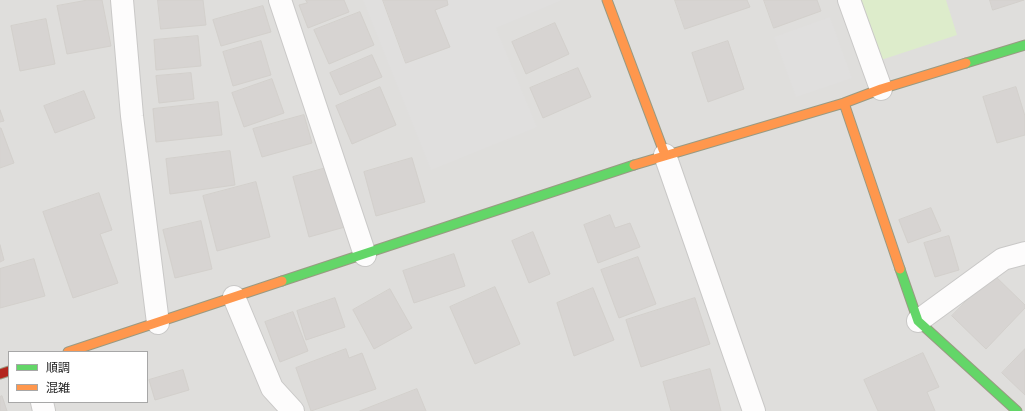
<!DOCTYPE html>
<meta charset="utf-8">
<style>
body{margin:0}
#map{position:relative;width:1025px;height:411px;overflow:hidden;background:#f0eeeb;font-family:Overpass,"Noto Sans JP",sans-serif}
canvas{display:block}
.legend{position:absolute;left:8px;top:351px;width:140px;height:52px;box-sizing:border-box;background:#fff;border:1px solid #a7a7a7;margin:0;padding:5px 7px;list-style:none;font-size:12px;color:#222}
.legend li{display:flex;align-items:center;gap:8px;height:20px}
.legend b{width:20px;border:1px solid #a7a7a7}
</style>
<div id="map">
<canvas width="1025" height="411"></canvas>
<ul class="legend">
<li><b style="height:5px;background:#63d668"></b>順調</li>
<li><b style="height:5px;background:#ff974d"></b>混雑</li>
</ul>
</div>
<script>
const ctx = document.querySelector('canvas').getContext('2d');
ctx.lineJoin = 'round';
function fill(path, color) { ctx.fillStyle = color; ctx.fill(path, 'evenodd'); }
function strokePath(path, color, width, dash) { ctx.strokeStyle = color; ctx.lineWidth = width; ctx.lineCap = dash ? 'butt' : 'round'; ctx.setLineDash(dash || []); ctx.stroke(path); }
const residential = new Path2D(`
 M0 0H1025V411H0ZM9 352H147V402H9Z`);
const grass = new Path2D(`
 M861 0H946L957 35 881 60Z`);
const parking = new Path2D(`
 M363 0H383L406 63 449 47 435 10 448 5 447 0H562L496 28 537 127 431 170Z
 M830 17 852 78 796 97 774 37Z`);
const building = new Path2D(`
 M88 0H102L111 46 67 54 57 6Z
 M158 0H203L206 25 161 29Z
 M306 0H344L349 12 308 28 299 5 307 3Z
 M383 0H447L448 5 435 10 450 47 406 63Z
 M675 0H747L750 7 685 29Z
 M764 0H817L821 11 774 28Z
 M990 0H1024L993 10Z
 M263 6 271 32 221 46 213 20Z
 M360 12 374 45 329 64 314 30Z
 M46 19 55 64 20 71 11 26Z
 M555 23 569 54 526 74 512 42Z
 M198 36 201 66 156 70 154 40Z
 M261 41 271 75 233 86 223 52Z
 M728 41 744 89 708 102 692 53Z
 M372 55 382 77 340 95 330 73Z
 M578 68 591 97 543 118 530 88Z
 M191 73 194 99 159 103 156 76Z
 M272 79 284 113 244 127 232 93Z
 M380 87 396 125 352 144 336 106Z
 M1016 87 1025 116V135L997 143 983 97Z
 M84 91 95 118 55 133 44 106Z
 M218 102 222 135 156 142 153 109Z
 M0 110 4 121 0 122Z
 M304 115 312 143 262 157 253 129Z
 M0 128H1L14 163 0 168Z
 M230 151 235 185 170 194 166 159Z
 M412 158 425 202 376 216 364 172Z
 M330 167 345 227 309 237 293 177Z
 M256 182 270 237 217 251 203 196Z
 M99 193 112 230 100 234 118 283 73 298 43 212Z
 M931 208 941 231 908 243 899 220Z
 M610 215 615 228 630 223 640 247 598 263 584 225Z
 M201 221 212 269 175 278 163 230Z
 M533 232 550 274 529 283 512 241Z
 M949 236 959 270 935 277 924 243Z
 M0 245 4 260 0 262Z
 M454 254 465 286 414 303 403 271Z
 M638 257 656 304 619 318 601 270Z
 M34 259 45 296 0 308V269Z
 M993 274 1025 305V308L986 349 952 316Z
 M495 287 520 344 475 364 450 307Z
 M593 288 614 340 574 356 557 303Z
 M390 289 412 328 374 349 353 310Z
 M335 298 345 327 306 340 297 311Z
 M695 298 710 344 641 367 626 320Z
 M293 312 308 351 280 362 265 322Z
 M346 349 349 358 362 353 376 389 311 411 296 368Z
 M1025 349V395L1002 373Z
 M923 353 939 387 927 392 935 411H878L864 380Z
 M710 369 721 411H671L663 382Z
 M183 370 189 390 155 400 149 380Z
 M417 389 426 411H360Z
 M2 396 7 411H0V397Z`);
const street = new Path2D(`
 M122 0 132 116 158 323
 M280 0 365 255
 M849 0 881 89
 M665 155 754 411
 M234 297 272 388 293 411
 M918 321 1003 259 1025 253
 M42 402 44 411`);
const fast = new Path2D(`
 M966 63 1025 45
 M900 269 918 321 1017 411
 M282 281 634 165`);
const slow = new Path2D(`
 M607 0 665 155
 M844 103 900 269
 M634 165 844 103 881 89 966 63
 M68 352 282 281`);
const jam = new Path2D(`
 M0 374 9 371`);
fill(residential, '#dfdedc');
fill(grass, '#ddeccb');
fill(parking, '#e0dfde');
fill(building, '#d7d4d2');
strokePath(building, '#d3d0cc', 1);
strokePath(street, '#c9c8c7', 24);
strokePath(fast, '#999a82', 11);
strokePath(slow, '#999a82', 11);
strokePath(jam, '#999a82', 11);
strokePath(street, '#fdfcfc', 22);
strokePath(fast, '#63d668', 9);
strokePath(slow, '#ff974d', 9);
strokePath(jam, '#b3261e', 9);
</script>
